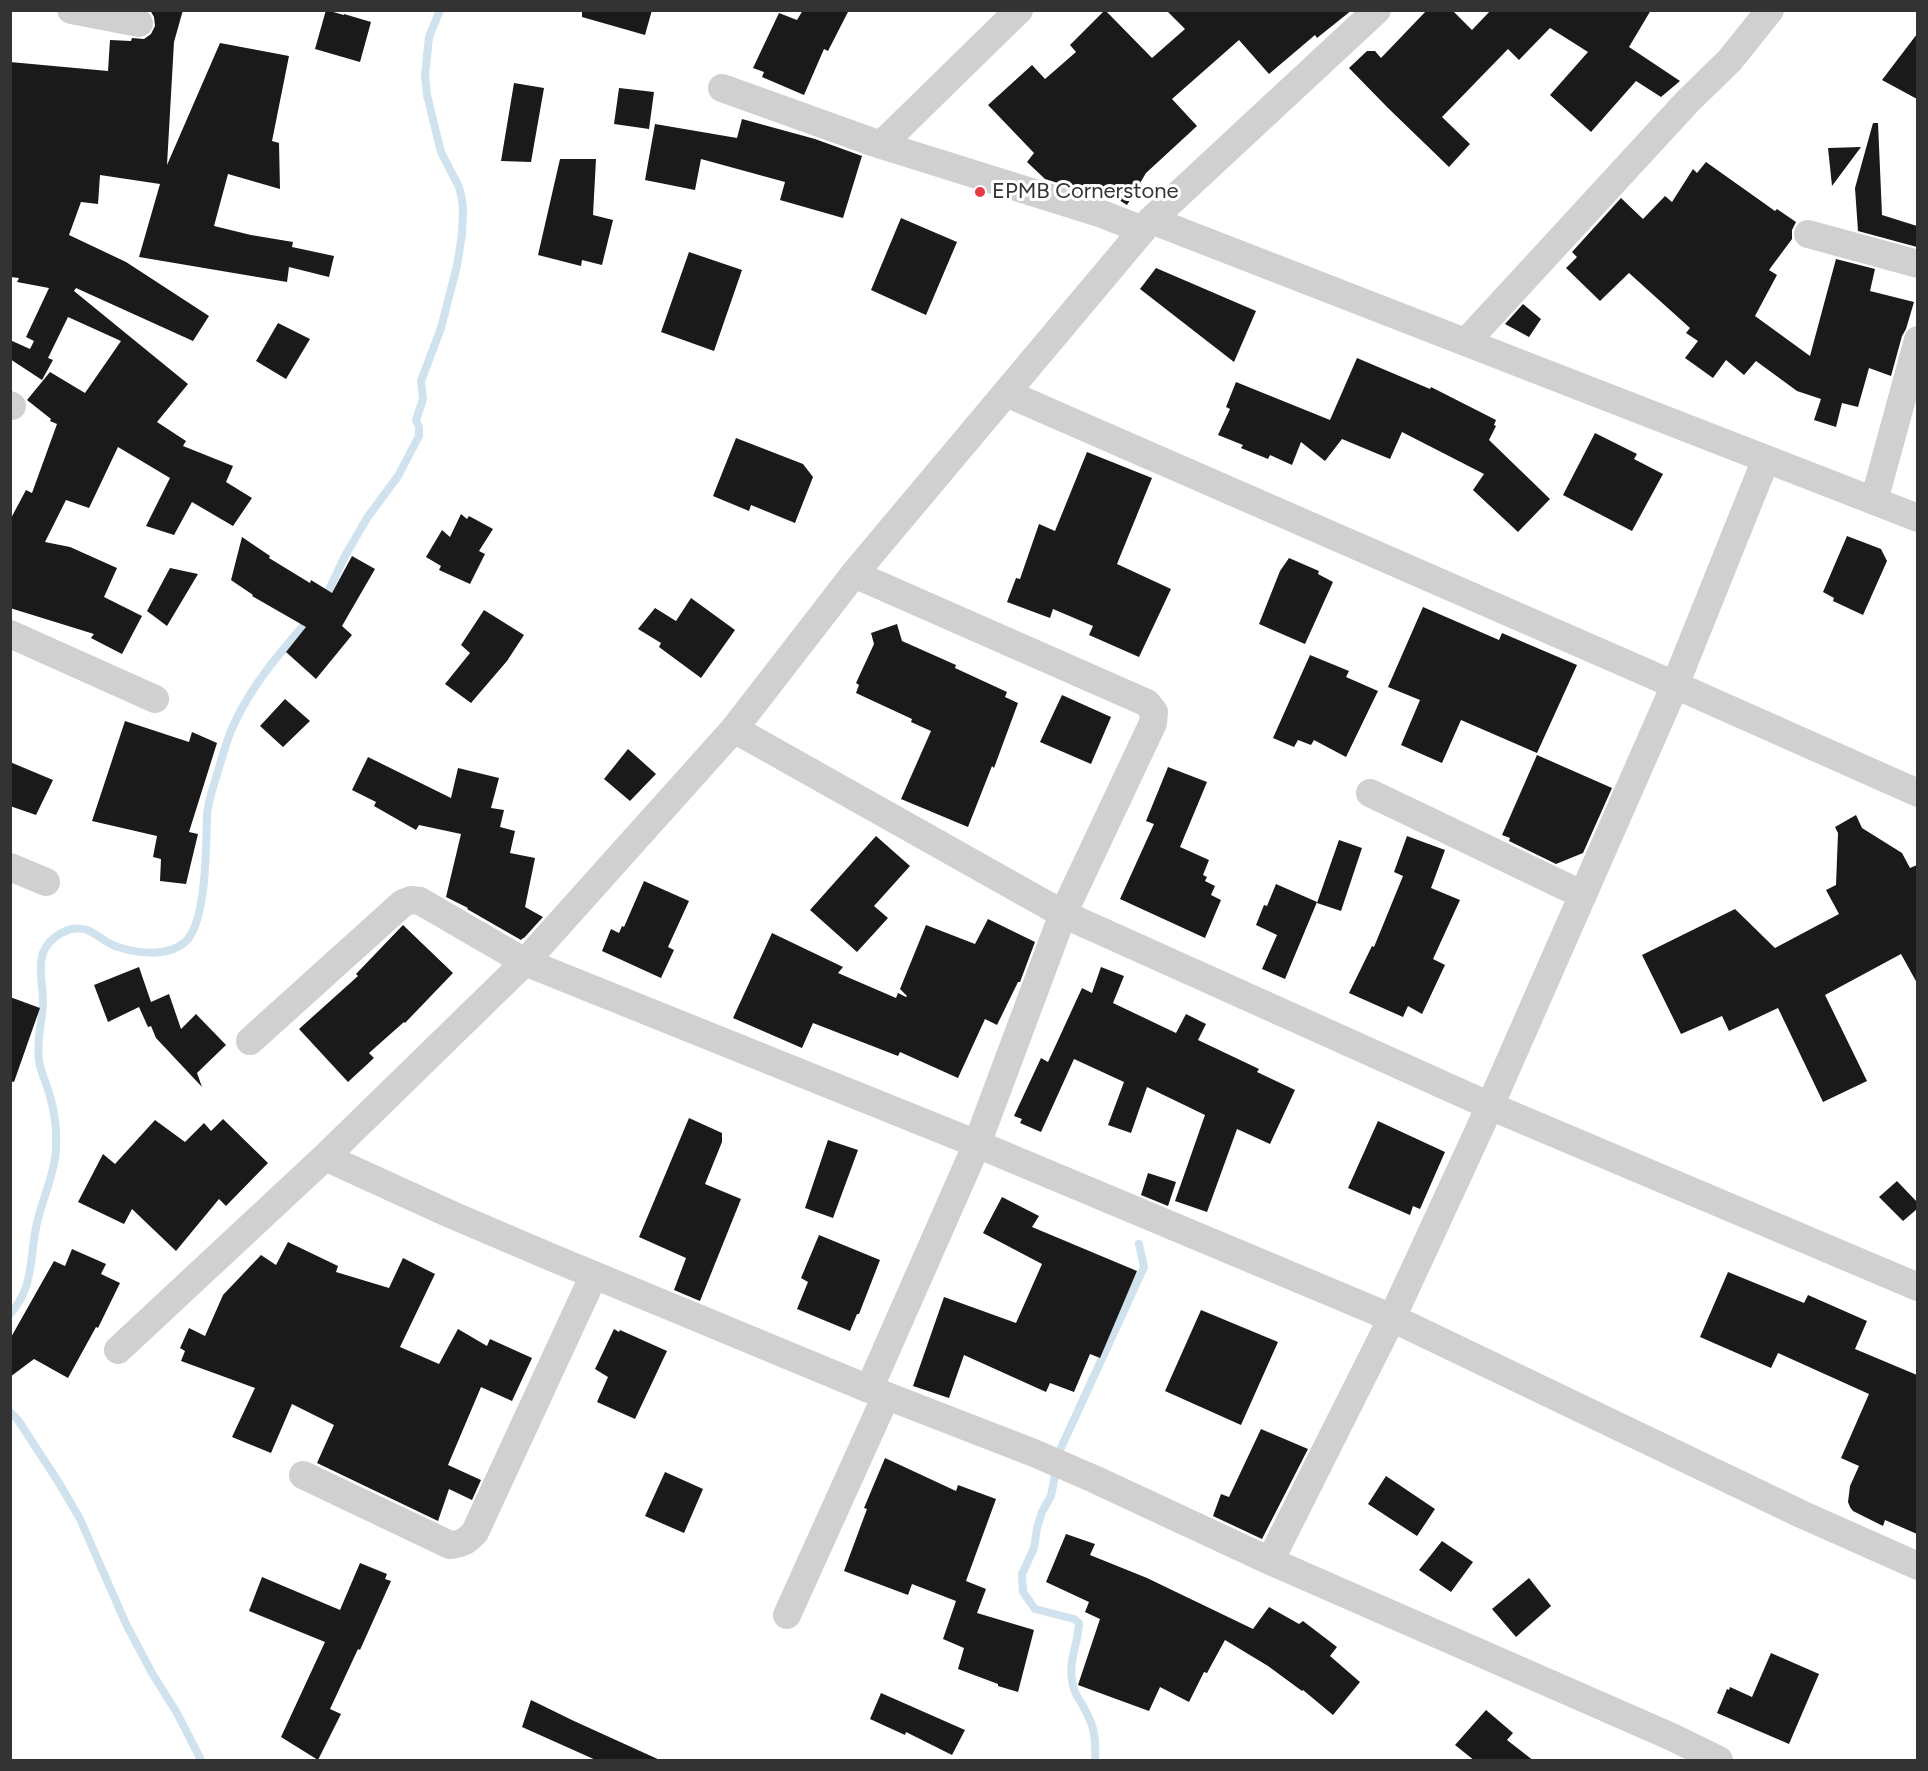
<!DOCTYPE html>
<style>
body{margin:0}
#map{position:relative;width:1928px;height:1771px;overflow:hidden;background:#fff;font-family:Figtree,sans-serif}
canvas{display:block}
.frame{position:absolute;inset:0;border:12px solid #333;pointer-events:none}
</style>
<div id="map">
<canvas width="1928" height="1771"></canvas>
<div class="frame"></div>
</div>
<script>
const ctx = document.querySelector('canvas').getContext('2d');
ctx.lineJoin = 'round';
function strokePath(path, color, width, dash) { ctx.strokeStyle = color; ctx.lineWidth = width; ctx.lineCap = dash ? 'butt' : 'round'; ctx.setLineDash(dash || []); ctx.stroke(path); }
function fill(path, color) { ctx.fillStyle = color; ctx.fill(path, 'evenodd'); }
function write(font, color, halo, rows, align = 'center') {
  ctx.font = font + ' Figtree,sans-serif'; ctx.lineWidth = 6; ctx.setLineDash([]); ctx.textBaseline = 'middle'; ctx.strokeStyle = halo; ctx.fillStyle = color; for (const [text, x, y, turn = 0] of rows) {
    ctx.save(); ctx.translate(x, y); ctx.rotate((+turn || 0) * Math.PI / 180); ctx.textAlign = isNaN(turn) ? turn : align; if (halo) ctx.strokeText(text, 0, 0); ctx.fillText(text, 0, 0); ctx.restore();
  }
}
const stream = new Path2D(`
 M324 600 345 556 367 518 398 476 419 436V427L416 420 423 399 421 381 441 328 457 266 462 234 463 211 462 199 459 187 441 152 427 95 425 75 429 37 440 10
 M10 1314C32 1290 30 1264 35 1233 39 1205 54 1179 56 1150 57 1132 55 1113 50 1096 47 1085 41 1073 39 1061 36 1042 42 1022 43 1003 43 985 38 970 43 953 49 937 70 924 87 930 97 934 105 942 115 946 135 953 167 958 185 942 207 923 206 844 207 815 208 800 214 785 218 771 223 755 227 738 234 724 253 683 282 650 311 617
 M10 1412 18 1420 59 1483 80 1519 126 1624 152 1673 177 1713 201 1760
 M1095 1760C1096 1741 1095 1727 1085 1710 1082 1703 1076 1696 1074 1689 1066 1663 1078 1647 1079 1623L1074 1619 1035 1609 1023 1592 1022 1574 1034 1548 1037 1528 1042 1512 1051 1496 1060 1450 1144 1267 1139 1244`);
const building = new Path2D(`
 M150 10H183L174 42 167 165 220 43 289 56 272 141 279 143 280 189 228 174 214 226 251 235 293 242 292 247 334 256 329 277 289 267 287 282 139 257 160 184 100 175 98 204 81 202 69 235 126 262 209 316 193 341 76 288 74 291 188 384 157 422 186 441 183 446 233 466 226 482 252 498 233 526 192 502 174 535 146 526 170 478 118 447 89 508 66 500 45 542 70 547 117 568 104 597 142 616 122 654 91 638 94 634 10 608V520L26 490 32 493 57 424 50 421 51 419 27 400 50 372 85 393 121 341 68 317 48 358 53 360 42 380 10 359V340L30 349 34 341 26 337 49 288 17 282 19 278 10 277V62L108 71 110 40 131 41 132 38 144 39 151 34 155 26 154 17Z
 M326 10 344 15V14L371 22 360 62 315 49Z
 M582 10H652L645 35 582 17Z
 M803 10H849L828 51 824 49 804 95 762 77 764 72 753 68 779 13 797 20Z
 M1105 10 1152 58 1185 29 1166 10H1352L1317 38 1315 35 1269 74 1239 40 1172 99 1197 126 1146 173 1127 205 1111 195 1109 199 1045 179 1027 162 1034 153 988 105 1032 65 1045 79 1076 52 1070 45Z
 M1427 10H1452L1472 30 1491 10H1651L1629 47 1680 81 1661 97 1636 81 1591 132 1550 95 1588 52 1550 28 1519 60 1508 49 1442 117 1470 144 1449 167 1388 108 1349 68 1367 51H1375L1381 58Z
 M1917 34V99L1882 80Z
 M514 83 544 88 531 162 501 161Z
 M619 88 654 92 649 129 614 124Z
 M742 119 815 139 862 156 843 218 780 200 785 182 701 159 695 190 645 180 655 124 737 138Z
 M1873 123H1878L1882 215 1917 226V247L1858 231 1855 188Z
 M1861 147 1832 186 1828 148Z
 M560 159H596L593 215 613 220 602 265 582 260 581 266 538 255Z
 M1706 162 1775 211 1777 209 1796 222 1792 230V239L1769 270 1777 275 1755 316 1810 356 1836 259 1875 269 1870 291 1914 302 1906 329 1902 336 1891 376 1869 368 1858 407 1842 403 1836 427 1814 420 1821 399 1797 391 1756 361 1744 375 1726 360 1713 378 1685 358 1698 341 1686 333 1690 328 1629 273 1600 301 1566 268 1577 257 1572 252 1621 198 1643 219 1665 196 1672 202 1693 169 1697 173Z
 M901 218 957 242 926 315 871 290Z
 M689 252 742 270 714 351 661 332Z
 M1156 268 1256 311 1234 362 1140 289Z
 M1523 304 1541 319 1529 337 1505 324Z
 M278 323 310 339 286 379 256 361Z
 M1357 358 1430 389 1431 387 1496 420 1494 425 1496 426 1489 440 1550 499 1518 532 1473 490 1484 474 1402 432 1390 459 1342 439 1325 461 1301 442 1292 465 1270 455 1268 459 1241 448 1243 445 1218 435 1230 409 1226 407 1236 382 1330 420Z
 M1595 433 1637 454 1634 459 1663 474 1632 531 1563 495Z
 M736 438 803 464 813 477 795 523 751 505 749 511 713 496Z
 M1087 452 1152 478 1117 564 1171 589 1139 657 1089 635 1093 626 1053 609 1050 618 1007 602 1016 578 1020 579 1039 524 1055 531Z
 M461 514 467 519 469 516 493 529 479 551 485 554 470 584 439 570 441 566 426 557 442 530 450 537Z
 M1847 536 1881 549 1887 561 1863 615 1833 601 1834 598 1823 592Z
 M242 537 270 556 269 558 310 583 311 580 332 593 352 556 375 569 342 626 352 635 316 679 286 652 306 627 252 596 253 595 231 580Z
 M1289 558 1319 571 1318 574 1333 582 1305 644 1259 624 1280 571Z
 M170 568 198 574 167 626 147 611Z
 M691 598 735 630 701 678 659 647 661 643 638 629 655 608 676 621Z
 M1423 607 1499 640 1502 633 1577 665 1537 753 1461 720 1442 763 1401 745 1420 700 1388 687Z
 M484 610 524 635 507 661 471 703 445 684 470 653 461 645Z
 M897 624 902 641 956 665 955 668 1007 692 1005 697 1018 703 994 768 992 766 968 827 901 799 931 731 911 722 912 719 856 693 859 685 856 683 874 644 871 633Z
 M1310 655 1349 671 1346 677 1378 691 1346 757 1314 740 1311 745 1298 740 1294 747 1273 738Z
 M1062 695 1111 717 1091 764 1040 742Z
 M285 699 310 721 283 747 260 726Z
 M125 721 189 742 192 732 217 743 189 832 198 834 186 884 160 881 161 859 153 857 157 836 92 821Z
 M628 749 656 774 630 801 604 779Z
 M1537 755 1612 788 1583 853 1556 864 1509 841 1510 838 1502 835Z
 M368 757 451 798 458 768 499 778 491 808 504 810 500 827 515 831 510 853 535 858 525 907 543 917 524 938H523L521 940 467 909 468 908 446 897 461 834 419 825 416 830 374 806 376 802 352 790Z
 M10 762 53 780 36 815 10 806Z
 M1168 767 1207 782 1180 847 1209 860 1203 875 1207 877 1205 881 1215 886 1211 895 1221 900 1205 938 1120 899 1154 824 1146 821Z
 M1856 815 1862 828 1902 853 1910 868 1917 865V983L1901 954 1825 995 1867 1081 1823 1102 1778 1008 1729 1031 1722 1016 1681 1034 1642 955 1735 909 1775 948 1839 914 1826 890 1836 885 1838 833 1835 827Z
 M876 836 910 866 874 906 888 918 857 952 810 910Z
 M1407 836 1445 850 1431 888 1460 900 1433 959 1445 965 1422 1014 1408 1006 1403 1017 1349 993 1372 946 1374 947 1403 876 1394 872Z
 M1339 840 1362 848 1341 911 1317 903Z
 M644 881 689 901 668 947 674 950 661 978 602 951 611 929 619 933 622 926 624 927Z
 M1276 884 1317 902 1285 979 1262 969 1277 935 1256 925 1264 905 1267 906Z
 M988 919 1035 942 1020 982H1018L997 1025 985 1019 958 1078 900 1052 898 1056 813 1023 802 1048 733 1018 772 933 843 967 838 973 896 998 898 993 906 997 907 996 900 989 926 925 975 944Z
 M403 925 453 973 405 1023 404 1022 369 1053 374 1058 348 1082 299 1029 358 976 356 974Z
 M139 967 151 1002 169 994 181 1029 196 1014 226 1045 197 1073 202 1087 156 1038 151 1026 148 1027 139 1007 108 1022 94 985Z
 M1101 967 1124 976 1113 1003 1176 1033 1186 1014 1206 1024 1198 1040 1259 1069 1257 1072 1295 1090 1270 1144 1237 1129 1207 1212 1175 1201 1205 1115 1147 1087 1131 1133 1108 1125 1124 1082 1074 1059 1041 1132 1020 1123 1022 1119 1014 1116 1041 1058 1048 1062 1082 988 1092 993Z
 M10 997 40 1008 14 1082 10 1081Z
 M689 1118 722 1133V1142L705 1184 741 1199 700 1301 674 1290 686 1258 639 1237Z
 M223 1119 268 1163 226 1206 219 1199 176 1251 132 1209 124 1224 78 1202 103 1154 115 1164 155 1120 185 1142 204 1123 211 1131Z
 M1378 1121 1445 1152 1420 1209 1413 1206 1410 1215 1348 1188Z
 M828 1140 858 1150 833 1218 805 1208Z
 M1148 1173 1176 1182 1168 1206 1141 1195Z
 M1897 1181 1917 1202V1209L1903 1221 1879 1197Z
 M1002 1197 1039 1216 1032 1227 1137 1271 1100 1358 1090 1354 1074 1392 1050 1383 1046 1392 964 1355 949 1398 913 1386 944 1297 1016 1323 1042 1264 983 1233Z
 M819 1235 880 1260 859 1314H857L850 1331 797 1309 808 1282 801 1278Z
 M288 1242 338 1266 336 1272 389 1288 403 1258 435 1274 400 1347 439 1364 458 1329 487 1346 490 1339 532 1358 512 1401 481 1387 448 1465 481 1480 472 1500 449 1489 438 1521 317 1463 334 1425 292 1404 271 1453 232 1437 255 1388 181 1361 185 1351 180 1348 189 1328 205 1336 223 1295 261 1255 276 1265Z
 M72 1249 106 1264 101 1274 120 1283 98 1328 96 1327 68 1378 34 1359 10 1377V1339L54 1261 65 1266Z
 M1728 1272 1804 1303 1808 1295 1867 1321 1855 1349 1917 1375V1534L1885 1520 1883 1526 1853 1511 1850 1507 1848 1502 1850 1486 1859 1466 1841 1458 1869 1394 1778 1353 1771 1368 1700 1337Z
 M1201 1310 1278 1342 1241 1425 1165 1391Z
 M614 1329 619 1332 620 1330 667 1351 635 1419 597 1402 608 1377 595 1369Z
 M1261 1429 1308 1449 1262 1539 1213 1516 1221 1494 1229 1497Z
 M885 1458 956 1491 958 1485 996 1499 966 1581 986 1589 977 1613 1034 1630 1018 1692 998 1686V1684L958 1669 964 1648 943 1639 956 1601 912 1584 908 1595 844 1571 867 1509 864 1508Z
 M665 1472 703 1489 684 1533 645 1516Z
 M1386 1476 1435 1509 1417 1536 1368 1504Z
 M1066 1534 1095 1544 1090 1555 1147 1578 1253 1629 1269 1607 1299 1624 1303 1621 1337 1647 1330 1656 1360 1682 1333 1715 1303 1690 1302 1691 1268 1666 1225 1640 1207 1673 1204 1672 1189 1702 1160 1687 1149 1711 1078 1685 1100 1619 1085 1612 1089 1602 1046 1582Z
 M1442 1541 1473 1562 1451 1592 1419 1570Z
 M360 1563 387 1574 385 1579 391 1581 360 1650 358 1649 330 1709 341 1714 318 1760 281 1737 325 1642 249 1611 262 1577 340 1610Z
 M1529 1578 1551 1606 1516 1637 1492 1609Z
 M1771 1653 1819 1674 1789 1744 1717 1713 1727 1689 1729 1690 1730 1687 1752 1697Z
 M881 1693 965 1730 952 1755 906 1732 905 1735 870 1719Z
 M531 1700 574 1721 662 1761H598L522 1727Z
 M1486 1710 1513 1733 1507 1740 1534 1761H1475L1455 1745Z`);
const minor = new Path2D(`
 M71 10 139 23
 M722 88 881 145 1102 214 1143 230
 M881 145 1019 10
 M1151 220 1918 518
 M1808 234 1918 264
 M1466 342 1687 102 1730 60 1770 10
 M1006 393 1675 685 1918 793
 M10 405 12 406
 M1874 501 1918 340
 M854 574 1147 703 1154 712 1153 723 1063 914 977 1144 869 1389
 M10 634 155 699
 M734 729 1063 914 1490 1106 1918 1287
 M1370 793 1583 895
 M10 867 46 882
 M250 1041 403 903 411 900 420 901 525 962 977 1144 1392 1318 1801 1514 1918 1566
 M325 1157 450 1214 553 1258 869 1389 1034 1453 1094 1479 1270 1561 1672 1737 1719 1760
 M118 1350 325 1157 525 962 734 729 854 574 1151 220 1377 10
 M303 1475 450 1545C462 1544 467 1541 475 1532L594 1275
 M1270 1561 1392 1318 1490 1106 1675 685 1766 459
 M787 1615 886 1396`);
const markers = [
 [980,192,6,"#e63946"]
];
const poiNames = [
 ["EPMB Cornerstone",992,192]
];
strokePath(stream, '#cfe2ee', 8);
fill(building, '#1a1a1a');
strokePath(minor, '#d0d0d0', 28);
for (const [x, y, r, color] of markers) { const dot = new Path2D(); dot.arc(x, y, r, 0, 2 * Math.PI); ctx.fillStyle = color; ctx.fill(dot); strokePath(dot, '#fff', 2); }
write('22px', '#333', '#fff', poiNames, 'left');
</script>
